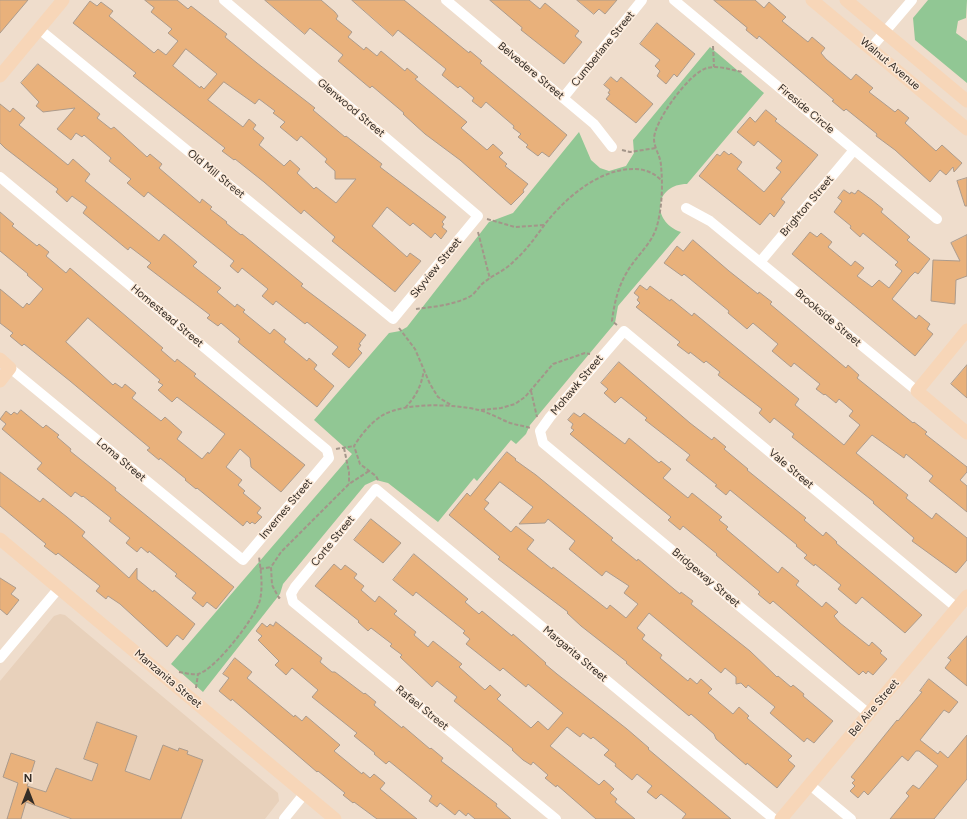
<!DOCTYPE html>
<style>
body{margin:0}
#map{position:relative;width:967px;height:819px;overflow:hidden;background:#efddcc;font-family:Figtree,sans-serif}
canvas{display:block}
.north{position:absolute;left:8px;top:771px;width:40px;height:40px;-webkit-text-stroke:3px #fcead9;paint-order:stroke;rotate:0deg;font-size:11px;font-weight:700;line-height:16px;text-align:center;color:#342d27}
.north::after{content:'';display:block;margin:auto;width:14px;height:18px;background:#342d27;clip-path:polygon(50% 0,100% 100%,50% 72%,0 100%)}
</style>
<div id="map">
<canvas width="967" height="819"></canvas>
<div class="north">N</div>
</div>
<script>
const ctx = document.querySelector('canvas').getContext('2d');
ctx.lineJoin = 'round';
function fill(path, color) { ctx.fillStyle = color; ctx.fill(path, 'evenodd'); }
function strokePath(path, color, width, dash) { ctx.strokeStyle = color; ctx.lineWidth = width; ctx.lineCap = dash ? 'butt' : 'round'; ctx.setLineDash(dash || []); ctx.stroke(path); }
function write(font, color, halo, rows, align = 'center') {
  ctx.font = font + ' Figtree,sans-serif'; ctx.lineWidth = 3; ctx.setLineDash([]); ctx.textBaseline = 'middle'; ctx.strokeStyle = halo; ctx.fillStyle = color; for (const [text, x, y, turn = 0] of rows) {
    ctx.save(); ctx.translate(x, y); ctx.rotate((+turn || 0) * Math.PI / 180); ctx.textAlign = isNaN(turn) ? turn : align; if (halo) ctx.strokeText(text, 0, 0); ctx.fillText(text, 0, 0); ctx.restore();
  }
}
const built = new Path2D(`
 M60 614 65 615 278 793 279 801 265 819H0V681L54 616Z`);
const green = new Path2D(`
 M928 0H967L966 18 958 21 956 33 967 41V83L915 40 913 18Z
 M710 47 764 93 687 184C655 184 650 221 681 232L618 306 615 323 530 425 526 434 516 444 511 440 477 481 474 478 438 522 388 483 376 480 365 485 283 584 280 594 203 692 171 664 352 454 314 420 389 333 400 331 407 327 489 222 513 213 579 132 591 160 600 168 609 171 626 166 634 153 633 140Z`);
const building = new Path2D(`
 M0 0H28L0 33Z
 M145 0H177L188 9 191 6 227 34 225 37 257 63 315 108 313 110 345 137 346 136 382 164 380 167 446 217 442 222 444 224 442 227 447 231 441 239 435 233 431 238 413 223 410 226 387 207 372 226 407 257 410 253 421 261 395 292 332 241 335 237 304 210 301 214 264 182 235 159 234 160 222 151 225 148 133 76 136 73 116 57 73 23 90 1 97 6 101 2 113 11 109 16 154 53 158 49 166 55 178 41 168 33 172 29 151 12 154 8ZM186 49 217 74 204 89 201 86 200 88 173 66ZM224 82 255 104 259 99 275 111 273 113 285 122 280 127 297 141 301 136 327 159 325 162 335 171V179H356L336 203 316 187 314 189 297 173 300 169 290 160 284 166 259 145 264 138 253 129 256 125 249 119 243 127 208 100Z
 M265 0H321L335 12 338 16 336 19 352 32 348 37 364 50 366 47 377 56 381 51 405 71 407 68 418 77 415 79 467 122 461 128 487 150 493 144 503 153 499 157 507 164 505 166 528 184 523 190 524 192 511 205 460 160 425 134 403 114 404 113 372 86 370 88 338 61 343 55 310 28 305 34Z
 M352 0H404L469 53 470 51 482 61 480 63 567 135 549 157 542 152 538 156 526 147 528 145 518 137 521 134 513 128 514 126 486 102 481 108 472 101 474 98 460 86 458 88 442 75 446 69 398 30 393 36Z
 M490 0H529L540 9 545 3 579 31 575 36 582 42 564 64 521 30 522 28Z
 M577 0H617L605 14 599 9 594 14Z
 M714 0H755L764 8 769 2 786 17 782 21 808 42 812 37 825 48 821 53 826 59 851 80 856 74 873 88 869 92 895 112 898 109 909 118 905 123 936 151 942 145 962 163 954 172 953 167 946 175 940 170 930 182 895 150 876 136 877 134 846 109 844 111 832 101 834 100 759 36 757 39 746 30 747 28Z
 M657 23 695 54 677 77 674 74 666 84 657 76 660 71 655 66 660 60 640 44Z
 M38 64 100 114 97 118 111 129 114 127 147 157 150 154 162 164 159 168 200 203 202 199 212 207 210 209 227 222 226 223 241 235 242 234 303 284 301 286 366 335 359 344 361 345 358 349 362 353 349 368 332 354 338 347 307 322 305 324 276 301 273 305 262 296 268 289 242 268 238 273 230 266 234 261 148 192 144 197 127 183 131 179 109 161 111 158 84 135 82 137 76 133 71 140 57 129 75 108 43 112 36 106 39 102 21 83Z
 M611 77 617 82 621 77 653 104 636 123 606 99 610 94 608 93 610 90 604 85Z
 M0 104 10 112 13 108 25 118 19 125 68 165 73 159 90 174 85 181 159 241 164 234 182 249 197 262 193 266 221 288 217 292 235 307 237 304 245 310 243 312 270 334 274 329 286 339 284 342 307 361 309 358 317 365 314 369 334 386 317 407 238 342 240 339 221 323 218 326 207 318 210 315 147 267 151 263 130 247 128 250 83 213 87 207 72 196 67 202 56 192 58 189 5 148 0 143Z
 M766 110 777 119 775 121 818 155 781 199 785 202 774 217 770 213 760 225 699 176 717 154 720 156 724 151 729 155 731 153 742 162 737 169 764 192 781 172 776 168 782 161 758 141 754 146 737 132 750 117 755 122Z
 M967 178V206H965L957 181Z
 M844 190 850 194 851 192 855 194 858 190 872 200 883 209 881 212 910 237 907 240 930 259 918 274 915 272 910 277 892 299 916 319 919 315 930 324 927 329 933 334 915 356 792 254 810 232 817 237 821 233 832 242 828 247 851 266 855 261 864 268 857 276 872 287 879 280 889 288 902 271 895 265 898 262 863 233 860 237 850 228 851 226 834 212 842 201 838 198Z
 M0 212 14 224 12 226 37 246 39 244 49 252 46 256 66 273 70 268 163 348 161 350 175 362 177 359 196 374 194 376 305 465 281 492 251 467 250 458 240 449 226 467 242 480 238 485 245 491 243 493 261 508 257 513 262 517 255 524 252 522 250 524 247 521 243 526 197 488 196 489 185 480 186 479 160 458 159 460 147 450 150 448 70 381 24 344 22 346 10 336 13 333 0 323V289L23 308 27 303 29 305 43 289 27 275 28 274 0 251ZM88 318 160 380 158 382 163 385 158 390 172 402 177 397 225 434 209 454 208 452 202 459 177 439 182 432 165 417 161 421 132 398 136 393 125 384 122 388 115 383 113 385 66 342Z
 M967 235V276L956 280 955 304 931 301 933 260 960 261 951 243Z
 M693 240 729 271 758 294 759 292 772 302 770 304 846 368 848 365 859 375 857 378 913 423 914 422 927 432 925 434 967 467V472L960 480 967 486V512L929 481 933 476 906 454 904 458 872 435 856 453 908 495 906 498 932 519 936 513 967 538V560L956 573 912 541 914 538 873 503 874 502 792 437 794 434 774 418 770 423 759 413 762 409 718 375 720 372 706 361 704 363 690 352 689 354 677 345 680 342 636 307 640 303 637 300 639 297 634 293 640 285 647 290 650 286 670 301 671 299 692 316 694 313 799 399 795 405 844 445 860 425 849 416 853 411 839 399 836 403 825 394 824 395 816 389 820 384 794 363 791 367 772 351 778 344 753 323 747 329 728 313 729 311 684 274 682 276 664 263 677 246 683 251Z
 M619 362 690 423 712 440 714 437 726 447 724 449 748 469 747 470 806 518 804 520 823 536 826 532 837 542 836 543 922 615 905 633 862 597 856 604 838 589 841 585 815 564 814 566 804 558 807 555 796 546 797 545 730 490 726 495 715 486 717 485 686 460 690 455 645 420 647 418 621 397 615 403 604 393 608 389 601 383Z
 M967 365V398L951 384Z
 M21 410 43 428 46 425 59 435 57 437 71 449 70 451 116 488 115 490 234 587 216 609 207 602 203 607 192 598 196 593 175 576 177 574 149 551 148 553 141 547 137 552 126 543 130 538 109 521 111 518 83 496 82 497 75 492 71 497 37 469 42 463 2 429 6 424 0 419 6 411 11 415 14 412 17 414Z
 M574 413 580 417 584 413 625 444 629 438 659 463 661 461 671 469 663 478 688 498 692 493 722 517 719 520 728 527 726 529 778 573 782 567 799 581 796 585 822 607 826 602 838 612 834 616 840 623 869 646 872 642 882 651 880 653 887 659 873 675 868 671 866 674 863 671 859 675 773 601 770 604 758 594 760 592 716 555 717 554 683 526 680 530 668 520 671 517 570 434 574 430 571 428 573 424 568 420Z
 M507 452 516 459 515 460 536 475 613 538 611 540 637 561 638 559 680 594 681 592 693 601 691 604 750 651 777 677 778 676 791 687 793 685 804 694 803 696 833 721 814 743 807 738 804 742 770 713 775 707 748 685 746 688 741 683 736 684V677L725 668 721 673 649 613 637 628 645 635 642 639 662 655 660 658 688 681 690 678 697 684 701 679 712 689 708 693 733 714 739 707 749 716 747 718 792 756 788 760 795 766 777 788 747 763 746 765 716 739 714 734 691 714 689 716 626 663 627 662 581 626 567 613 568 612 498 559 500 557 449 515 467 493 470 496ZM500 482 533 507 519 524 545 523 548 519 575 541 569 549 602 576 606 571 629 586 624 593 638 604 626 618 610 605 607 609 553 567 552 569 527 549 534 540 516 526 511 532 484 509 489 503 485 500Z
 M0 472 40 502 43 498 67 517 85 532 82 536 129 578 137 568V579L153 592 154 590 195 624 183 640 177 635 167 647 120 604 108 596 106 599 96 591 100 586 58 553 56 555 44 546 46 544 0 506Z
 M371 519 401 543 383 563 354 540Z
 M414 554 468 599 465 602 479 614 482 611 512 636 513 634 546 663 545 664 557 674 627 729 649 748 648 749 731 819H682L686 814 661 794 656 799 647 792 652 786 637 774 632 780 615 766 616 764 604 755 609 750 593 737 591 739 583 733 580 737 567 727 550 746 599 785 604 780 614 789 610 793 617 799 615 802 635 819H596L557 785 556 787 545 778 548 775 533 762 531 765 523 760 512 750 513 749 454 701 457 697 437 681 432 687 400 657 402 655 390 646 392 644 371 628 368 631 358 622 359 621 315 586 334 564 341 570 345 565 357 574 354 578 364 586 361 590 375 602 379 596 397 611 394 614 416 632 414 635 428 647 433 641 462 664 459 667 485 690 490 685 501 695 497 699 531 728 538 721 548 730 563 713 528 684 526 687 503 668 500 671 466 644 470 639 463 633 465 631 416 592 413 596 393 580Z
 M0 578 16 588 11 594 19 600 7 615 0 609Z
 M276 622 322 658 320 662 332 672H335L364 694 365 693 376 702 374 705 402 728 403 726 430 749 431 748 443 758 441 761 497 804 496 806 511 819H475L468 813 466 816 459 810 455 815 440 803 437 807 429 801 432 796 389 761 386 764 374 754 375 753 354 736 357 733 312 697 318 690 292 668 286 675 275 665 279 661 258 640 262 636 256 631 262 623 267 627 270 624 273 626Z
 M967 636V686L945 668 951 660 948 658Z
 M235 658 252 672 247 678 294 717 295 715 302 721 306 716 340 745 334 751 362 774 363 772 370 778 374 774 385 783 380 789 417 819H377L354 802 353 803 343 795 345 793 318 771 317 772 232 699 231 701 219 691 229 678 223 674Z
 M929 679 958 702 949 713 944 710 920 740 938 754 940 751 948 758 967 735V779L934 819H890L909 796 906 793 913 785 919 789 938 766 919 751H916L908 761 902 756 868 795 864 791 858 798 850 791 855 786 852 783 855 780 851 777 897 720 898 721 922 692 920 691Z
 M97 722 137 736 125 771 150 780 163 745 178 751 179 748 188 751 187 754 203 760 181 819H72L26 802 21 819H7L18 783 3 777 11 753 35 761 27 786 46 792 56 768 92 781 98 764 84 759Z`);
const path = new Path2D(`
 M713 46 714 67
 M622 150 630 152 656 148
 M487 219 515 227 545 225
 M478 232 490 279
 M416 309C433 307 453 305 469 297 474 295 478 288 482 284 492 275 505 271 514 261 528 249 538 233 549 219 569 195 601 169 633 169 644 169 653 172 661 180
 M617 325 612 321C614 304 618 287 627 272 636 256 652 244 657 226 662 207 663 186 661 166 661 157 654 148 654 139 654 121 690 72 707 68 719 65 731 70 743 72
 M399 328 415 349 430 384 438 397 451 405
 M531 391 537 417
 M405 408C416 396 421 387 424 370
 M481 410 501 408 515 404 525 397 553 364 585 353 590 354
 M344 448 349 472V484
 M336 449 354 446
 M378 480 376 476 360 464 354 446C361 435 371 422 383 415 407 402 453 404 479 410 490 413 500 419 510 423 517 425 524 426 531 428
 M260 569 271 567
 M280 597 279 598 272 585 271 567 281 552 349 484 369 471
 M179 672C185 673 192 675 198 674 215 670 256 617 260 600 263 586 261 572 259 557
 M196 688 198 674`);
const street = new Path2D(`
 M446 0 594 124 612 147
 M674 0 937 219
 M39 29 393 319 478 216 224 0
 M871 48 912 0
 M563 98 642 0
 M0 177 327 450 329 458 243 560 10 368
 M686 208 710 221 917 391
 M760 262 854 150
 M0 658 59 588
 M869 714 543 443 540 431 550 417 624 331 957 608
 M810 785 851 819
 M284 819 305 793
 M556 819 293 602 291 594 295 587 376 489 774 819`);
const secondary = new Path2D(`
 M812 0 967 129
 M846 0 967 101
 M0 76 63 0
 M967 330 917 391 967 433
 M0 359 10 368 0 381
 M0 539 335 819
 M781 819 967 596`);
const streetNames = [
 ["Cumberlane Street",603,49,-51],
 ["Walnut Avenue",890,64,40],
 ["Belvedere Street",531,71,40],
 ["Glenwood Street",351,108,40],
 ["Fireside Circle",806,109,40],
 ["Old Mill Street",216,174,39],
 ["Brighton Street",807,206,-50],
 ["Skyview Street",436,268,-51],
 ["Homestead Street",167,316,40],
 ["Brookside Street",828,318,40],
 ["Mohawk Street",577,385,-50],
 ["Loma Street",121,460,40],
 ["Vale Street",791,469,40],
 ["Invernes Street",286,509,-50],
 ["Corte Street",333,541,-51],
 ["Bridgeway Street",706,578,40],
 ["Margarita Street",575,654,40],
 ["Manzanita Street",168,679,40],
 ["Rafael Street",422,708,39],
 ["Bel Aire Street",874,708,-50]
];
fill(built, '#e8d1bb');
fill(green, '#91c794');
fill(building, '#e9b17b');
strokePath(building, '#ac9b8c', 1);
strokePath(path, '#a39589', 2, [4, 2]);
strokePath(street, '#fff', 10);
strokePath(secondary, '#f7d6b8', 13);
write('11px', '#342d27', '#fcead9', streetNames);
</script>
